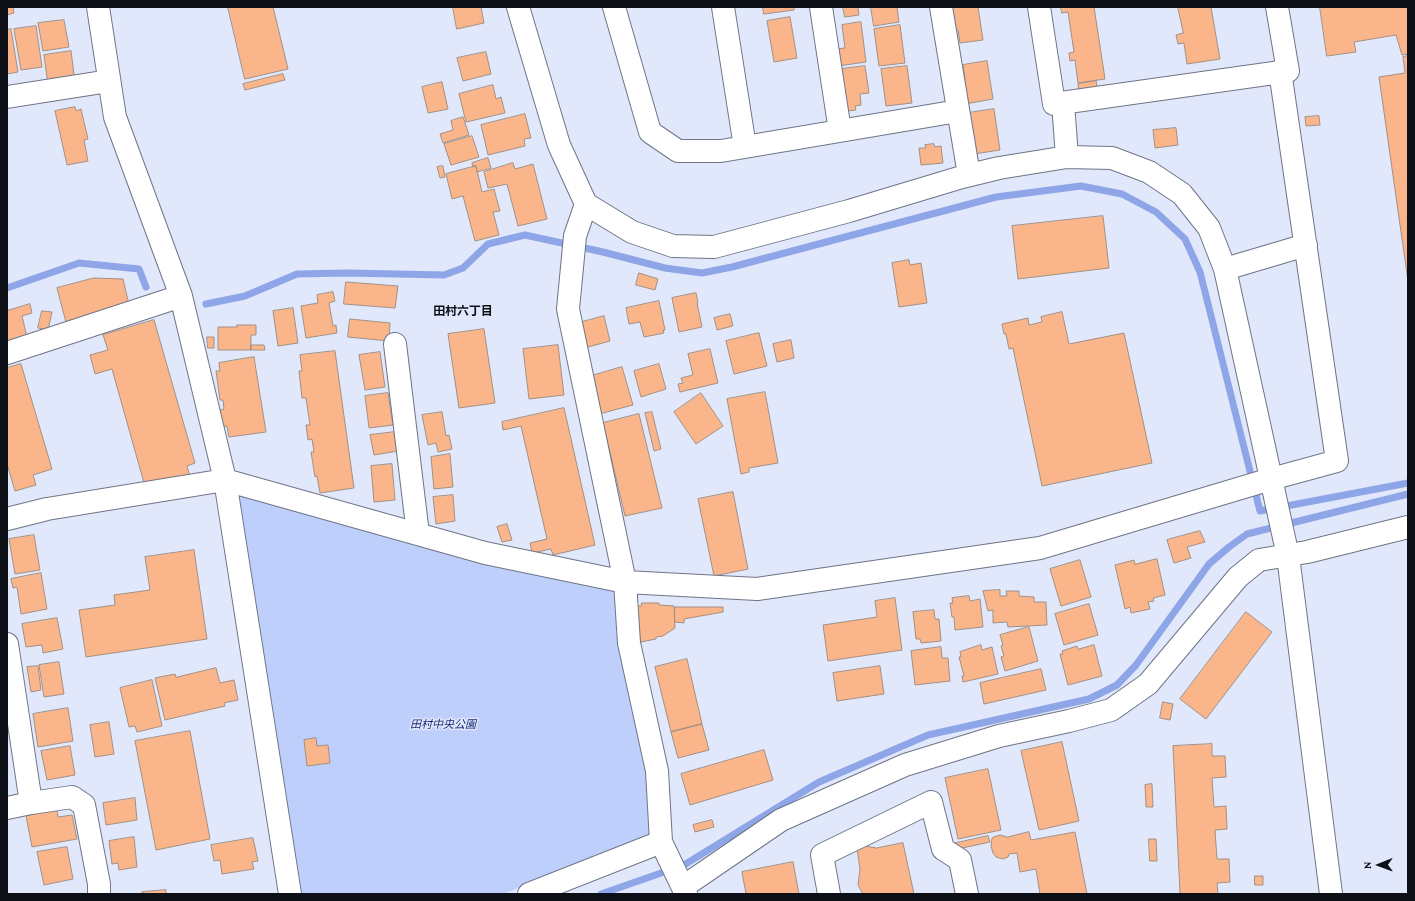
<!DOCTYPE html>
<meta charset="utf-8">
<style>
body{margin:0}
#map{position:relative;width:1415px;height:901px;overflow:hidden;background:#e1e8fb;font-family:"Crimson Pro",serif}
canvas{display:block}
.frame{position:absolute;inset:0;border:8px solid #0d0f16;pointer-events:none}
.north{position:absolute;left:1359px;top:845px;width:40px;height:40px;-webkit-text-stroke:3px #e1e8fb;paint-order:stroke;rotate:269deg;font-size:11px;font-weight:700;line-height:16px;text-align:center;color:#0d0f16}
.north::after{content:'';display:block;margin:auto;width:14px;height:18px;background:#0d0f16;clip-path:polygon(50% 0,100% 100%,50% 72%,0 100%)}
</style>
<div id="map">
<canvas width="1415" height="901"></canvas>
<div class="frame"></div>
<div class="north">N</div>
</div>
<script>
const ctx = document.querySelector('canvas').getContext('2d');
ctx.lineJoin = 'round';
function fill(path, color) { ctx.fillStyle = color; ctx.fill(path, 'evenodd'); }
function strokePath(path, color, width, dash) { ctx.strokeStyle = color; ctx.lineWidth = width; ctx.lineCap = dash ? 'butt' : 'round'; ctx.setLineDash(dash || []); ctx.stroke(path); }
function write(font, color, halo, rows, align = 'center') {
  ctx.font = font + ' "Crimson Pro","Noto Sans JP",serif'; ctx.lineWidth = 3; ctx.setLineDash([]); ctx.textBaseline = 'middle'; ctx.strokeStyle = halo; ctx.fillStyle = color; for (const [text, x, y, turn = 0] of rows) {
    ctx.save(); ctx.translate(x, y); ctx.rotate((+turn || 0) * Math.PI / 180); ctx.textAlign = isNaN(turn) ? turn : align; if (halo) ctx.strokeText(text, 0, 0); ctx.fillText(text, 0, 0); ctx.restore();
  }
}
const green = new Path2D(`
 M234 492 615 591 618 641 650 773 652 836 503 894H300Z`);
const stream = new Path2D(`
 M7 288 79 263 139 269 146 287
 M206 304 245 296 297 274 348 273 444 275 463 268 488 244 525 235 603 252 665 268 702 273 732 267 996 197 1081 186 1122 194 1156 212 1185 239 1200 272 1260 511 1408 483
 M601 894 684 865 819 782 928 735 1089 699 1117 685 1136 665 1209 564 1229 547 1247 534 1408 494`);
const building = new Path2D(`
 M7 7H13L14 13 7 15Z
 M228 7H273L288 69 245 79Z
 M453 7H481L484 23 457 29Z
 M763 7H794V10L764 14Z
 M843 7H858L859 15 845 17Z
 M871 7H897L899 22 874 26Z
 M951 7H978L983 40 960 43 958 30H954Z
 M1061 7H1094L1105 79 1078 83 1075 60 1070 61 1069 53 1074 52 1068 12 1062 13Z
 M1178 7H1211L1220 59 1187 64 1184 43 1178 44 1176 35 1183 33Z
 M1320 7H1408V54L1402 55 1396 35 1354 42 1356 52 1327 56Z
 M790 17 797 58 774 62 767 21Z
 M64 20 69 47 43 51 38 23Z
 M861 22 866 62 838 66 836 49 845 48 842 25Z
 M900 25 905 63 879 66 874 29Z
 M36 26 42 67 21 70 14 29Z
 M11 29 18 72 7 74V30Z
 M71 51 75 82 48 85 44 55Z
 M486 52 491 74 463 81 457 58Z
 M1408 56V281L1379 77 1405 73 1403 57Z
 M987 61 993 99 965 104 961 80H965L963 65Z
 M865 66 869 93 860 94 861 105 855 106 856 110 847 111 834 70Z
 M907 66 912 103 886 106 881 69Z
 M283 74 285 80 245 90 243 84Z
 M1096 81 1098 90 1079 93 1078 84Z
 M442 82 448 109 428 113 422 87Z
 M493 85 496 99 501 97 505 113 466 122 459 94Z
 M75 107 76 111 81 109 88 139 84 140 88 161 67 165 55 111Z
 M994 109 1000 150 974 154 968 113Z
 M525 114 531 138 524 139 525 146 488 155 481 125Z
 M1319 116 1320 125 1306 126 1305 117Z
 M463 117 469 135 443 143 440 134 453 130 451 121Z
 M1176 128 1178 145 1155 148 1153 130Z
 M472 136 479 157 451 165 444 144Z
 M934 144 935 147 941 146 943 163 921 165 919 148H926L925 145Z
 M488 158 491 168 477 172 476 166 473 167 472 163Z
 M513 163 515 169 533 164 547 219 518 226 507 184 488 188 484 172Z
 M443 166 445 177 440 178 437 167Z
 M476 166 482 192 494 189 500 211 493 212 499 235 475 241 463 196 452 199 446 174Z
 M1103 216 1109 268 1018 279 1012 226Z
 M909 260 910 265 921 263 927 303 899 307 892 263Z
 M639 273 658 279 655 290 636 285Z
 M94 278 123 279 130 309 67 326 57 288Z
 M346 282 398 286 395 308 344 304Z
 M333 292 335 301 329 303 333 326 336 325 337 333 306 338 301 306 318 303 317 295Z
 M696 293 698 303H697L702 327 679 332 672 298Z
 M659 301 665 330H663L664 333 644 337 640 322 629 324 626 308Z
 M30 304 32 313 22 316 27 337 7 342V307L8 310Z
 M293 308 298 343 278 346 273 311Z
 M42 311 52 312 48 330 38 328Z
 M1062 312 1069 344 1124 333 1152 463 1042 486 1013 348 1009 349 1006 334H1004L1002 324 1028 318 1029 325 1042 322 1041 317Z
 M730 314 733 326 717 330 714 318Z
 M604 316 610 341 581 349 575 324Z
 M350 319 390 323 389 341 348 337Z
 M154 320 195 463 187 466 190 477 146 490 112 369 95 374 90 355 108 350 103 335Z
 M237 325H256V335H251V350H218V327H237Z
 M484 329 495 403 459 408 448 334Z
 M759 333 767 366 734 374 726 341Z
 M207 337H214V348H208Z
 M791 340 794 358 777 362 773 344Z
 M251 345H264L265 350H251Z
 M558 345 564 395 529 399 523 349Z
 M710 349 718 383 680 392 678 384 683 383 681 378 693 375 688 354Z
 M335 351 354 488 320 493 317 476 315 477 311 452H314L312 439 308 440 306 425H310L306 398H302L299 371H302L300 355Z
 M380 352 385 387 365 390 359 355Z
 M254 357 266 432 229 437 227 426 222 427 220 410 224 409 223 400H220L216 371H220L219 363Z
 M21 364 52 469 33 475 36 485 15 491 7 464V368Z
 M659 364 666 389 641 397 634 371Z
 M622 367 633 405 599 414 588 377Z
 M765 392 778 463 749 468V472L741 474 727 399Z
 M388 393 393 425 369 428 365 396Z
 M701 393 723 426 696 444 674 412Z
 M564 408 595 545 553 555 551 549 532 553 530 543 547 539 521 426 503 430 502 422Z
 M442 412 446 436 449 435 452 449 438 452 436 443 428 445 422 415Z
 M652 412 661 449 654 451 645 413Z
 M639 414 662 508 625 516 603 423Z
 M395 432 398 451 374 455 370 435Z
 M450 454 453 487 434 489 431 457Z
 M392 464 395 500 374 502 371 466Z
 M733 492 748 569 714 576 698 499Z
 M453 495 455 521 436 524 433 497Z
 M507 524 512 540 502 542 497 527Z
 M1200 531 1205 542 1187 547 1191 558 1174 563 1167 540Z
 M34 535 40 570 15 574 9 539Z
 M194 550 207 639 86 657 79 610 115 605 114 595 150 590 145 557Z
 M1157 559 1165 595 1153 598 1154 601 1148 602 1150 609 1131 613 1130 607 1125 609 1115 565 1134 560 1135 564Z
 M1080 560 1091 597 1061 606 1050 569Z
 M41 573 47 609 21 614 17 587 13 588 11 579Z
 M1000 590V596H1007L1006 591H1019V596L1034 597V602H1046L1047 625 1008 627 1007 622 993 623V610L988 611 983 591Z
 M969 596 970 601 980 599 983 627 955 630 954 617H952L950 603H953L952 598Z
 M895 598 902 650 828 661 823 625 877 617 875 601Z
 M642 603H659V605L674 606 675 628 663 636 656 637V639L641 642 640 638H636L637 606H641Z
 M1089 604 1098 635 1064 645 1055 614Z
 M675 607H723V612L684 619V623L675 622Z
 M934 610 935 619H939L941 641 921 643 920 639H916L913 612Z
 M1246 612 1272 632 1206 719 1180 699Z
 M57 618 63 649 43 653 42 645 26 647 22 624Z
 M1029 627 1038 661 1005 671 1001 657 1004 656 1001 646 1003 645 1000 635Z
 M981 645 982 650 992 647 998 674 963 682 962 676H964L959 657H961L960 652Z
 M1094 645 1102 676 1068 685 1060 654H1063L1062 651 1077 646 1078 649Z
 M941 647 942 658H948L950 681 915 685 911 651Z
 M687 659 702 724 671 732 655 667Z
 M59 662 64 694 44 697 39 665Z
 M38 666 41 690 31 692 27 667Z
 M880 666 884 694 837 701 833 673Z
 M216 668 220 683 234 680 238 700 224 703 225 706 165 720 155 678 175 674 176 677Z
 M1041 669 1046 690 984 704 980 683Z
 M152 680 162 726 137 732 135 726 129 727 120 688Z
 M1163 702 1173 704 1170 720 1160 718Z
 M68 708 73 741 38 747 33 714Z
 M109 722 114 754 95 757 90 725Z
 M702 724 709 750 678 758 671 732Z
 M190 731 210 839 156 850 135 741Z
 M316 738 317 746 328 745 330 763 307 766 304 740Z
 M1062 742 1079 821 1039 830 1021 751Z
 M1212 744V756H1225L1226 777 1212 778 1214 807 1226 806 1227 829 1215 830 1217 859H1229L1230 882 1217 883 1218 894H1180L1173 746Z
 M70 746 75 775 47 780 41 751Z
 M764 750 773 780 690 805 681 774Z
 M988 769 1001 830 958 839 945 778Z
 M1152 784 1153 807H1146L1145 785Z
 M135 798 137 820 106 825 103 803Z
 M57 810 58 817 72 815 77 839 32 847 26 816Z
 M712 820 714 827 695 832 693 825Z
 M1029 832 1031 840 1075 832 1087 894H1040L1036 869 1020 872 1017 853 1009 854 1008 857 1003 859 996 857 993 853 991 846 992 838 994 837 1000 835 1007 837Z
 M988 836 990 842 953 850 952 844Z
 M134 837 137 867 119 870 118 863 112 864 109 841Z
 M253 838 258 861 252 862 254 869 222 874 220 860 214 861 211 845Z
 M1149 839H1156L1157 861H1150Z
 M903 843 914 894H863L858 885 860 869 857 849 866 846 876 848Z
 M67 847 73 879 44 885 37 852Z
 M793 862 799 894H746L742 872Z
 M1255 876H1263V885H1255Z
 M166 890V894H142V892Z`);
const minor = new Path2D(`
 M98 7 115 117 181 296 225 480 290 894
 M518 7 559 145 586 204 632 232 673 246 714 247 849 211 962 177 999 168 1067 157 1112 158 1149 172 1182 194 1209 228 1225 269 1288 556 1331 894
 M614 7 650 132 678 151H721L958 111
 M723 7 745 147
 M821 7 840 131
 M941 7 969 175
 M1039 7 1054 104 1288 71 1277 7
 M7 97 109 81
 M1063 103 1067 157
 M586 204 575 236 568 309 625 582 629 643 657 771 661 842 686 894
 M1225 269 1306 245
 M395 344 418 534
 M7 353 181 296
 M7 519 47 509 225 480 485 553 625 582 757 589 1040 548 1271 479 1337 461 1280 71
 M7 644 31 803
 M7 808 31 803 72 797 84 805 99 884V894
 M683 887 781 820 905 765 999 736 1069 721 1111 710 1148 684 1238 577 1259 560 1307 552 1408 527
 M529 894 661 842
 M829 894 822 855 931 802 943 849 960 860 967 894`);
const parkNames = [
 ["田村中央公園",443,725]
];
const neighbourhoodNames = [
 ["田村六丁目",463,311]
];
fill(green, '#bfcffb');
strokePath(stream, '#8ea5e7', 7);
fill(building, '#fab58a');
strokePath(building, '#a29085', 1);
strokePath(minor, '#6e7586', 24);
strokePath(minor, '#fff', 22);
write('italic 11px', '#1a2b75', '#e1e8fb', parkNames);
write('bold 12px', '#0d0f16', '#e1e8fb', neighbourhoodNames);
</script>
